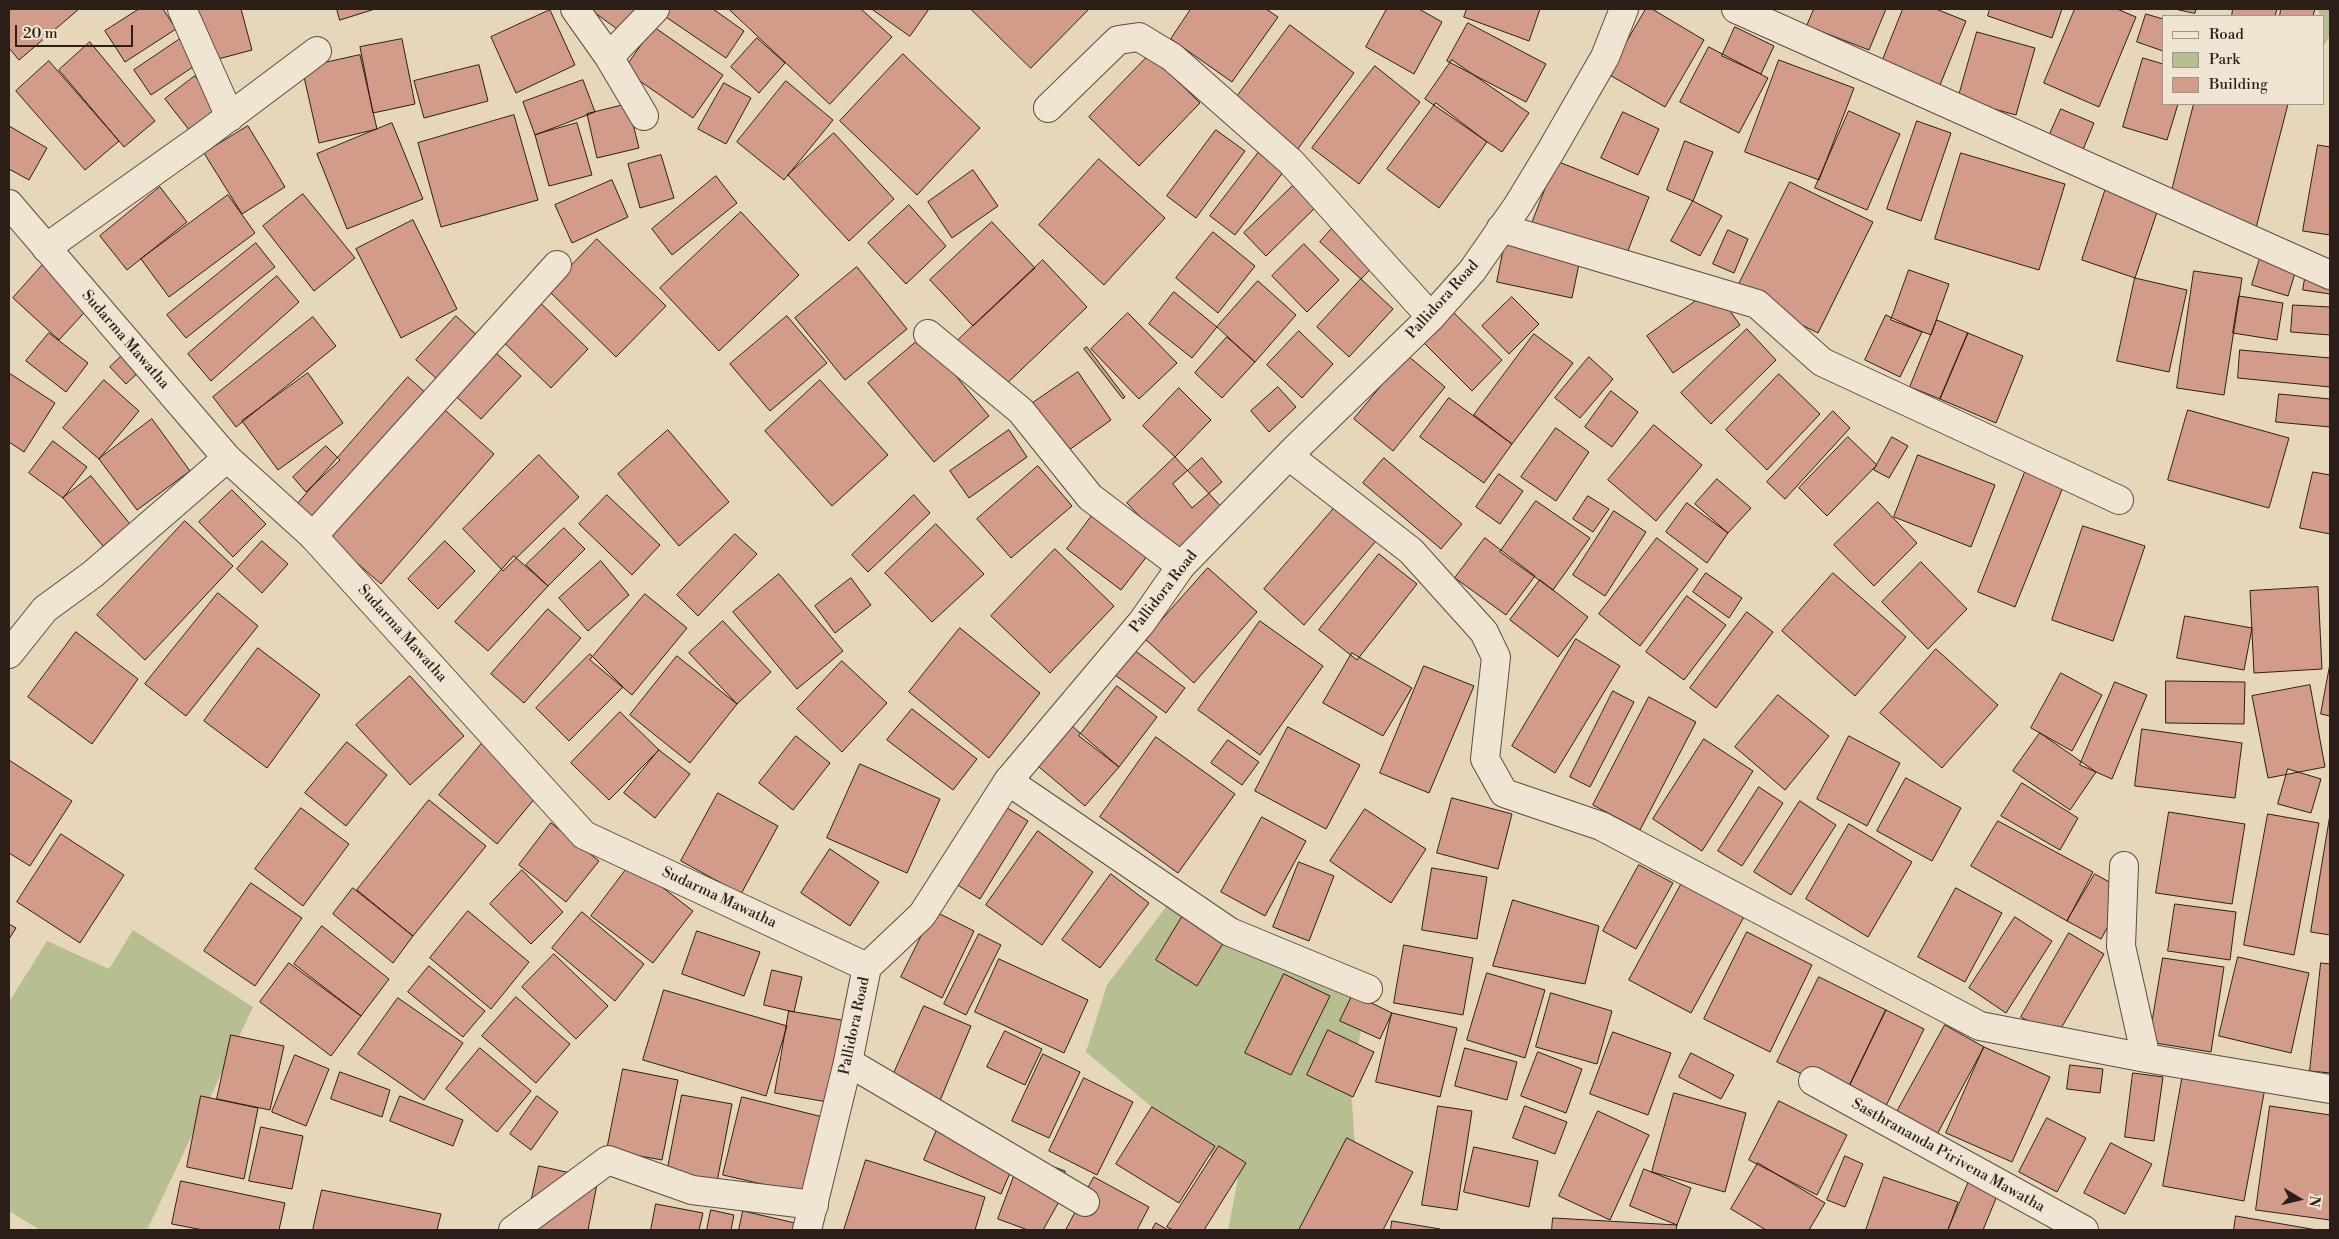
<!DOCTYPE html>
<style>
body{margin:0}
#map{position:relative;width:2339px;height:1239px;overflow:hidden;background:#e7d7ba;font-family:"Libre Bodoni",serif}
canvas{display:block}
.frame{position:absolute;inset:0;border:10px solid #2c1f19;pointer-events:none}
.legend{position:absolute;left:2162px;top:15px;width:162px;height:90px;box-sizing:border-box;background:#efe5d2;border:1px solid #a19688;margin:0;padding:6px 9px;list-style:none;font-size:15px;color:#2c1f19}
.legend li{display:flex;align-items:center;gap:10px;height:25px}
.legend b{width:25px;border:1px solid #a19688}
.north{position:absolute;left:2274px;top:1174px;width:50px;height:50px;-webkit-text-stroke:4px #efe5d2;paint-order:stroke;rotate:99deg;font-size:14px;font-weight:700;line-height:20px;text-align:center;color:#2c1f19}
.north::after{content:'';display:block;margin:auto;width:18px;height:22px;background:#2c1f19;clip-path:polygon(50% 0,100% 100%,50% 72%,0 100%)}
.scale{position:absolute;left:15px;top:25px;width:118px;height:22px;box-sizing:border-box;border:2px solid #2c1f19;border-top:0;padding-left:6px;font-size:15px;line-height:18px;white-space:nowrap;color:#2c1f19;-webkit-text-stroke:4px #efe5d2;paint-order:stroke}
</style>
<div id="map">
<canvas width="2339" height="1239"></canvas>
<div class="frame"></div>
<ul class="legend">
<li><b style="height:6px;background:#efe5d2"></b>Road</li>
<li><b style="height:14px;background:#b7be8f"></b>Park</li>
<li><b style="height:14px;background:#d39c8a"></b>Building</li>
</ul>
<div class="north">N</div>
<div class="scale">20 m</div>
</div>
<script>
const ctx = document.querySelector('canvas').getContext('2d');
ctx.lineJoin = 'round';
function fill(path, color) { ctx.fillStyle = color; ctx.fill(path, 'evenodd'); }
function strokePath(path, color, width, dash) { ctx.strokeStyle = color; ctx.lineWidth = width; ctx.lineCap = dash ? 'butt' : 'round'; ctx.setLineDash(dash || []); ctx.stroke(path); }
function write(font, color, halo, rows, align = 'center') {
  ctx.font = font + ' "Libre Bodoni",serif'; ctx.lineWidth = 4.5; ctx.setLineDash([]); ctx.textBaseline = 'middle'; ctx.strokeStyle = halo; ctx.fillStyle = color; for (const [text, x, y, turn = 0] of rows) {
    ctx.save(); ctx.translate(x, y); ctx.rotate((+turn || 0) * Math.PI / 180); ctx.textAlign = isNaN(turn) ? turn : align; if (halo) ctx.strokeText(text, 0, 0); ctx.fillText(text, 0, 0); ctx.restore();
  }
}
const green = new Path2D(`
 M2318 9H2330V36L2324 45 2323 16H2320Z
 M1175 895 1368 989 1351 1087 1358 1195 1368 1230H1228L1238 1179 1086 1052 1107 985Z
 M133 930 253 1007 147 1230H40L9 1211V1002L47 941 109 969Z`);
const building = new Path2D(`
 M9 9H79L19 60 9 48Z
 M139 9H163L176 29 125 62 105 31Z
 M189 9H241L252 50 203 63Z
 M337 9H375L340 20Z
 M590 9H638L622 32Z
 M667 9H713L744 31 726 58 663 15Z
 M729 9H861L892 37 830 104Z
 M872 9H929L910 36Z
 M971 9H1089L1031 68Z
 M1191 9H1266L1278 17 1232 82 1171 39Z
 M1387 9H1419L1442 22 1414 74 1366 47Z
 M1467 9H1540L1529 41 1464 17Z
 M1646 9H1652L1704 40 1665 107 1608 74Z
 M1814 9H1886L1869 50 1807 26Z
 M1903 9H1936L1966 21 1940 85 1882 62Z
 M1990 9H2062L2052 38 1988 16Z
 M2075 9H2117L2136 17 2099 107 2044 83Z
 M2175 9H2196L2195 13Z
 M2233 9H2277L2275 16H2232Z
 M2281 9H2315L2313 16H2280Z
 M550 10 575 65 516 93 491 37Z
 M2146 14 2163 19V51L2137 42Z
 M1468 23 1546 64 1526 102 1447 61Z
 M1290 25 1354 73 1297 150 1233 102Z
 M654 27 723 75 693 118 624 70Z
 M1735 27 1774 46 1761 74 1722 56Z
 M1977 32 2035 48 2016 115 1958 99Z
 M186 35 202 61 151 95 134 70Z
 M757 38 785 63 759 93 731 67Z
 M402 39 415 104 373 113 360 47Z
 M90 42 155 121 124 147 59 70Z
 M1709 47 1768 78 1739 133 1680 102Z
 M903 54 980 128 917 195 840 121Z
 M1150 54 1200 103 1139 166 1089 117Z
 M360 55 377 129 319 143 302 68Z
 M2143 58 2163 64V104H2178L2167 140 2123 127Z
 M1452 60 1529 113 1502 152 1425 99Z
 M1779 60 1854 88 1819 180 1745 152Z
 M49 61 119 141 85 170 16 91Z
 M479 65 488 101 424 118 414 81Z
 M1375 66 1420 102 1359 184 1312 148Z
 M195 76 220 108 190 131 165 99Z
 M583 80 595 112 535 135 523 102Z
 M786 81 833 120 784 180 737 142Z
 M724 83 751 98 726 144 698 129Z
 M1436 103 1487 142 1439 208 1387 169Z
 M628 104 639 148 597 158 587 114Z
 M2194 104H2288L2256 228 2168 206Z
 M2061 109 2094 123 2080 157 2046 143Z
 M1849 111 1900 134 1867 210 1815 188Z
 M1623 112 1659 129 1638 175 1601 158Z
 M514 115 538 200 441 227 418 143Z
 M1917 121 1951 133 1921 221 1887 209Z
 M392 123 423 199 347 229 317 154Z
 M577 123 592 175 549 186 535 135Z
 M9 126 47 148 29 180 9 169Z
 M248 126 285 187 242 214 204 153Z
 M1216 130 1245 151 1196 218 1167 196Z
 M834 133 894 199 849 241 788 175Z
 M1685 141 1713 152 1693 201 1667 190Z
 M2318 145 2330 147V235L2303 231Z
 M1259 152 1284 171 1235 235 1210 216Z
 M1961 153 2065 184 2039 270 1935 239Z
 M661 155 674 198 640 208 628 164Z
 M1099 159 1165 218 1104 285 1039 225Z
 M1556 161 1649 197 1623 263 1531 226Z
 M973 170 998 206 952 238 928 202Z
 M716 176 737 203 672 255 652 229Z
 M612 180 628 217 572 243 555 205Z
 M1299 180 1321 202 1266 256 1244 233Z
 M1790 182 1873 222 1818 333 1735 292Z
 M160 187 187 222 127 270 100 236Z
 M2106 188 2159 206 2135 278 2082 260Z
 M303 194 355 258 314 291 263 226Z
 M228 195 255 233 169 297 141 259Z
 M1693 201 1722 216 1700 256 1671 241Z
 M909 205 946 246 906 284 868 243Z
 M741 212 799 275 719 351 660 288Z
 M1342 217 1384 255 1361 279 1320 242Z
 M413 220 457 309 401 338 356 249Z
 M992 222 1035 268 973 326 930 280Z
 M1728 230 1748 239 1734 273 1713 264Z
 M1213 232 1255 266 1218 313 1176 278Z
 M1506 238 1581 254 1572 298 1497 282Z
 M597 239 666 306 616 357 548 290Z
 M256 243 275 267 186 338 167 315Z
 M1304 244 1339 280 1307 312 1272 276Z
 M2263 248 2299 260 2288 296 2252 285Z
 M47 260 93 303 59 340 13 298Z
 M1043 260 1087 307 1000 390 956 342Z
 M857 267 907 329 845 380 795 318Z
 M1909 270 1949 284 1931 335 1891 320Z
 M2194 271 2242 278 2224 395 2177 388Z
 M2306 273 2330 276V294L2303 290Z
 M277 276 299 302 211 381 188 354Z
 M2135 278 2187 290 2169 372 2117 361Z
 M1361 279 1393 309 1349 357 1317 327Z
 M1258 281 1296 315 1255 362 1217 327Z
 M1714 288 1740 325 1673 373 1647 336Z
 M526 289 588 349 551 388 489 328Z
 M1174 292 1217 327 1192 358 1149 324Z
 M2239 296 2283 303 2277 340 2233 333Z
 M1512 297 1539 324 1509 354 1482 326Z
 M2293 305 2330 307V335L2291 332Z
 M1453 312 1502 360 1472 391 1423 342Z
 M1128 313 1177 363 1139 399 1091 349Z
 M1886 315 1922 332 1900 377 1865 360Z
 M456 316 521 376 481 419 416 360Z
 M787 316 827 363 770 411 730 364Z
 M313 317 336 346 236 427 213 397Z
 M1937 320 1968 333 1940 399 1910 387Z
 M1747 329 1776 360 1711 424 1681 393Z
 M1299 331 1333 364 1302 398 1267 365Z
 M49 333 88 363 66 392 26 361Z
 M1968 333 2023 356 1996 423 1940 399Z
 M1534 334 1573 363 1512 444 1474 415Z
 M923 336 989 416 934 462 868 383Z
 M1227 337 1255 362 1222 398 1195 373Z
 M1087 347 1125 397 1123 399 1084 349Z
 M2240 350 2330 358V387L2238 378Z
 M127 351 143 368 126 384 110 367Z
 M1407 355 1445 387 1393 451 1354 419Z
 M1589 357 1613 379 1580 418 1555 398Z
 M1078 372 1111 420 1055 460 1021 411Z
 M9 373 55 403 24 452 9 442Z
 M308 373 343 423 278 470 242 421Z
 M1779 374 1820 414 1767 470 1726 430Z
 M408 377 494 454 381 584 294 508Z
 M104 380 139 411 99 459 63 428Z
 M820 380 888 455 832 506 765 431Z
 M1278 387 1296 407 1269 432 1251 411Z
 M1179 388 1211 420 1175 457 1143 426Z
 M1611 391 1638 412 1612 447 1585 427Z
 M2279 394 2330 399V427L2276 422Z
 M1449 398 1512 444 1484 483 1420 437Z
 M2188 410 2289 438 2269 508 2168 480Z
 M1833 411 1850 428 1785 499 1767 482Z
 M152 419 190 471 137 510 99 459Z
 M1654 425 1702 465 1656 521 1608 480Z
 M1556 428 1589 452 1556 501 1521 477Z
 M668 430 729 502 679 546 618 474Z
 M1009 430 1027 457 969 498 950 471Z
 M1848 437 1877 465 1827 516 1799 488Z
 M1892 437 1908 446 1889 478 1874 470Z
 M53 441 87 467 63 498 29 473Z
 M326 446 340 460 306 492 293 477Z
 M539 455 579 497 503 571 463 529Z
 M1918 455 1995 485 1971 547 1894 517Z
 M1175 457 1227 513 1180 559 1127 503Z
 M1202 458 1222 482 1192 508 1173 484Z
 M1384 458 1462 524 1441 549 1363 483Z
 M1038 466 1072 506 1011 558 977 519Z
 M2025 472 2063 487 2015 607 1978 592Z
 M2313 472 2330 475V534L2300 528Z
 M1499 474 1523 491 1500 524 1476 507Z
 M91 476 130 524 103 546 63 498Z
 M1717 479 1751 508 1728 533 1695 504Z
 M232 490 266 524 233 557 199 522Z
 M607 495 660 545 632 575 579 524Z
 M914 495 930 513 868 572 852 555Z
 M1588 496 1609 509 1593 532 1573 519Z
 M1536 501 1590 538 1553 590 1500 552Z
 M1878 502 1917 543 1874 586 1834 545Z
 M1687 503 1728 533 1707 563 1666 532Z
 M1336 506 1376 541 1304 625 1264 589Z
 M1097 509 1151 551 1121 590 1067 549Z
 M1614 511 1646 532 1605 596 1573 575Z
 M185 521 233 566 145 660 97 615Z
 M936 524 984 574 932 622 885 573Z
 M2083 526 2145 546 2113 641 2052 620Z
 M564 528 585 549 548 586 526 565Z
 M735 534 757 554 698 616 677 595Z
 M1485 538 1535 576 1506 615 1455 578Z
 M1657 538 1698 569 1640 646 1599 614Z
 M262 541 288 564 262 593 237 569Z
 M445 541 475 571 438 609 408 579Z
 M1055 549 1114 606 1050 673 991 616Z
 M1379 554 1417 584 1357 660 1319 630Z
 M514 556 548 586 488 651 455 622Z
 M601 561 629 595 588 631 559 598Z
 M1921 562 1967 609 1928 649 1882 602Z
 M1208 568 1257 612 1194 683 1145 639Z
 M1706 573 1742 598 1729 618 1693 592Z
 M1833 573 1906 637 1855 696 1782 631Z
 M779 574 843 651 797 689 733 612Z
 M851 578 871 605 835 633 815 606Z
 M1540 580 1588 617 1558 657 1510 620Z
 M2318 587 2322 669 2254 673 2250 591Z
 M218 593 258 626 186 716 145 684Z
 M645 594 687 628 632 695 590 660Z
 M1687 596 1726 625 1684 680 1646 652Z
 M548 609 581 638 524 703 491 674Z
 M1747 612 1773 632 1716 708 1690 688Z
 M2185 616 2252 628 2244 670 2177 658Z
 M723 621 771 672 737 704 689 653Z
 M1260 621 1323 666 1260 755 1198 710Z
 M960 628 1040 693 989 758 909 692Z
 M76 632 138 679 92 744 28 697Z
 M1576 639 1620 666 1555 773 1512 746Z
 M258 648 320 695 267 768 204 721Z
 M1936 649 1998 705 1942 768 1880 713Z
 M1134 650 1185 688 1166 713 1115 675Z
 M1352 653 1412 688 1383 736 1323 703Z
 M590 654 623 687 569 741 536 708Z
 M677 656 737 704 690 763 630 715Z
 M842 661 887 703 842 752 797 709Z
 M2330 664V716L2321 714Z
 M1424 666 1474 686 1429 793 1380 773Z
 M2061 673 2102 695 2072 751 2031 728Z
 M410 676 464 736 410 785 356 725Z
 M2166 681 2245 682 2244 724 2166 723Z
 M2115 682 2147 695 2112 779 2080 765Z
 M2310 685 2325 767 2268 778 2252 696Z
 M1117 686 1157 717 1119 767 1079 736Z
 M1613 691 1634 702 1590 787 1570 777Z
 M1778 695 1829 736 1785 790 1735 747Z
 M1649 697 1696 722 1640 830 1593 805Z
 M912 709 977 759 953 790 887 740Z
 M620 712 659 750 609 800 571 763Z
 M1072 726 1119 767 1085 806 1038 766Z
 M1288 727 1360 765 1326 829 1255 791Z
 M2142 729 2242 743 2235 798 2135 786Z
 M2040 733 2096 772 2070 810 2013 771Z
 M796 736 830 763 793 810 759 783Z
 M1849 736 1900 763 1867 826 1817 799Z
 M1156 737 1235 794 1178 873 1100 817Z
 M1704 739 1753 771 1702 851 1653 819Z
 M1228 740 1259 762 1242 785 1211 763Z
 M347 742 387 775 346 826 305 793Z
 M483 742 541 791 497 844 439 795Z
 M659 750 690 774 655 818 624 793Z
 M9 760 72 801 30 866 9 853Z
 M860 764 940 799 907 873 827 838Z
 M2288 769 2321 779 2311 813 2278 804Z
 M1906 778 1961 808 1932 861 1877 831Z
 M2022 783 2078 818 2060 850 2001 816Z
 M1759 787 1783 803 1742 866 1718 851Z
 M718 793 778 826 741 894 681 861Z
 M1452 798 1512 814 1498 869 1437 853Z
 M429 800 486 846 413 936 357 890Z
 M996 801 1028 821 980 899 948 879Z
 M1800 801 1836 825 1791 895 1754 872Z
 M301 808 349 844 303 906 255 869Z
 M1365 809 1426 849 1391 903 1330 861Z
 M2169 812 2245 824 2232 904 2156 893Z
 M2268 814 2319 823 2294 955 2244 945Z
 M2330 815V935L2311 932Z
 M1262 817 1306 841 1265 916 1221 892Z
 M1998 821 2093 872 2067 921 1971 866Z
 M551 823 599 861 566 902 519 865Z
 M1849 824 1912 862 1868 937 1806 899Z
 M1038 831 1093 872 1042 945 986 905Z
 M61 834 124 875 80 943 17 902Z
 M830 849 879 882 850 926 801 893Z
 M1299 862 1334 876 1309 941 1273 927Z
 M631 863 693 911 653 963 591 916Z
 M1639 865 1673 883 1636 949 1603 931Z
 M1432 868 1487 877 1477 939 1422 930Z
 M522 870 563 912 531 944 490 904Z
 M1689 870 1751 904 1691 1013 1629 980Z
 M1111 874 1149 903 1100 968 1062 940Z
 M2095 874 2127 892 2101 939 2067 921Z
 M251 883 302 918 255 986 204 951Z
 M353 888 413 936 393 963 333 914Z
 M1956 888 2002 913 1965 982 1918 957Z
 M1513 900 1599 926 1585 984 1493 966Z
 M2175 904 2236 912 2230 960 2168 951Z
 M1188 907 1230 932 1197 986 1156 960Z
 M468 911 529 962 491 1009 430 958Z
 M934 911 974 931 942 998 901 977Z
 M582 912 644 964 615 1001 552 948Z
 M2015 917 2052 941 2006 1013 1969 988Z
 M9 924 16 928 9 939Z
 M322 926 389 979 361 1016 294 964Z
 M697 931 760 952 744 996 682 974Z
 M1747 932 1812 965 1770 1052 1704 1019Z
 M2069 933 2104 954 2056 1037 2021 1017Z
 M979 934 1001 945 966 1015 944 1004Z
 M1404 945 1473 958 1463 1015 1394 1003Z
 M554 954 608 1006 576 1039 522 987Z
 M2238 957 2309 973 2291 1053 2219 1036Z
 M2163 958 2224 967 2211 1052 2149 1042Z
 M999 959 1088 1000 1064 1053 975 1012Z
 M289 963 361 1016 331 1056 260 1002Z
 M2321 963 2330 964V1073L2310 1071Z
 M429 966 485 1011 463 1037 408 992Z
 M772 970 802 977 794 1012 764 1005Z
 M1487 973 1545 990 1525 1058 1467 1040Z
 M1284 974 1330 996 1291 1075 1245 1053Z
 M1819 977 1886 1010 1845 1095 1777 1062Z
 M664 990 787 1026 766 1096 643 1060Z
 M1551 993 1612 1011 1597 1064 1536 1047Z
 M1353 994 1392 1013 1380 1039 1340 1021Z
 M516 997 570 1044 536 1083 482 1036Z
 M398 998 463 1043 424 1100 358 1054Z
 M924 1006 971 1026 939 1103 890 1082Z
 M1886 1010 1924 1029 1882 1114 1845 1095Z
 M789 1011 853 1022 839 1104 775 1093Z
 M1392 1013 1457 1028 1440 1097 1376 1082Z
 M1945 1025 1984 1047 1934 1140 1894 1117Z
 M1328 1030 1374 1052 1353 1097 1307 1075Z
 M1005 1031 1042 1049 1025 1085 987 1067Z
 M1613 1032 1671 1053 1648 1115 1590 1094Z
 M231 1035 284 1046 270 1110 217 1099Z
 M1984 1047 2050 1077 2012 1162 1946 1133Z
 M480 1048 531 1091 497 1132 446 1089Z
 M1465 1048 1517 1062 1507 1100 1455 1086Z
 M1538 1052 1582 1069 1566 1113 1521 1096Z
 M1691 1053 1734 1075 1721 1099 1679 1077Z
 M1043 1054 1080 1072 1049 1138 1012 1121Z
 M295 1055 329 1069 306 1126 272 1112Z
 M2070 1065 2103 1069 2100 1093 2067 1089Z
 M623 1069 678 1080 662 1160 607 1150Z
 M340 1072 390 1090 382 1117 331 1099Z
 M2133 1073 2163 1077 2154 1141 2125 1137Z
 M2183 1074 2265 1088 2244 1201 2163 1186Z
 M1084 1078 1133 1102 1097 1175 1049 1151Z
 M1674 1093 1746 1113 1725 1192 1652 1172Z
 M682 1095 732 1104 716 1187 666 1178Z
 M201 1096 258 1108 244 1179 187 1167Z
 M400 1096 463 1120 453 1146 390 1121Z
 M537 1096 558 1112 531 1150 510 1134Z
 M742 1097 827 1118 809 1195 723 1175Z
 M1779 1101 1847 1135 1817 1195 1749 1160Z
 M1438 1106 1472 1111 1457 1210 1422 1205Z
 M1525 1106 1567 1122 1555 1154 1513 1138Z
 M2270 1106 2330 1115V1220L2256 1210Z
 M1152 1107 1215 1146 1179 1203 1116 1164Z
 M1598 1111 1649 1135 1610 1220 1559 1196Z
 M942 1118 1019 1152 1001 1194 924 1160Z
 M2047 1118 2086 1138 2057 1192 2019 1172Z
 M261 1127 303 1136 292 1189 249 1181Z
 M1347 1138 1413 1172 1383 1230H1299Z
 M2111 1143 2152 1164 2125 1214 2084 1193Z
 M1219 1146 1246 1163 1204 1230H1173L1167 1227Z
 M1474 1147 1538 1161 1529 1207 1464 1192Z
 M1022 1155 1065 1171V1191L1043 1230H1028L998 1219Z
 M1845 1156 1863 1164 1845 1207 1827 1200Z
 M866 1160 985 1197 975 1230H844Z
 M1758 1163 1825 1203 1809 1230H1766L1731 1209Z
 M539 1166 598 1179 588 1230H525Z
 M1644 1169 1691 1188 1677 1225 1630 1206Z
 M1094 1177 1149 1207 1137 1230H1066Z
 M1884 1177 1958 1202 1948 1230H1866Z
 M1970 1179 1999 1191 1983 1230H1948Z
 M181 1181 285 1203 279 1230H203L172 1224Z
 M322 1190 441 1214 437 1230H313Z
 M656 1204 703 1213 699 1230H651Z
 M711 1210 734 1215 731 1230H707Z
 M743 1211 795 1223 793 1230H739Z
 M2236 1216 2317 1230H2234Z
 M1553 1218 1677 1225 1676 1230H1552Z
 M1392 1221 1440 1229V1230H1391Z
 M1156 1223 1168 1230H1152Z`);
const minor = new Path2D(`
 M182 9 230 117
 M575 9 609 57 644 116
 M1736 9 2330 275
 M609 57 655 9
 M1048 108 1118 40 1139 37 1172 57 1291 162 1431 317
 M1501 228 1757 304 1822 362 2119 500
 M46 248 201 138 317 51
 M928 334 1021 411 1090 497 1181 566
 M1289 456 1411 551 1484 632 1496 657 1485 759 1504 793 1601 826 1980 1026 2146 1058 2330 1089
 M313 536 557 265
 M9 654 45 609 93 574 227 458
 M1008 781 1230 932 1368 989
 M2124 866 2121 946 2146 1058
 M848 1062 1085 1202
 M1813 1081 2084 1230
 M513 1230 608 1160 692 1190 814 1205`);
const tertiary = new Path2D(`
 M9 204 227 458 313 536 584 835 867 967
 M807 1230 848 1062 867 967 922 915 1008 781 1142 622 1181 566 1296 448 1431 317 1472 271 1518 205 1552 149 1605 57 1624 9`);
const streetNames = [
 ["Pallidora Road",1443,300,-48],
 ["Sudarma Mawatha",125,340,49],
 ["Pallidora Road",1164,592,-52],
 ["Sudarma Mawatha",402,634,48],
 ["Sudarma Mawatha",719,898,25],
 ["Pallidora Road",855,1026,-78],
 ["Sasthrananda Pirivena Mawatha",1948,1156,29]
];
fill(green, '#b7be8f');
fill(building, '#d39c8a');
strokePath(building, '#2c1f19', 1);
strokePath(minor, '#5b4d41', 30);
strokePath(tertiary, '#5b4d41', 30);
strokePath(minor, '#efe5d2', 28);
strokePath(tertiary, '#efe5d2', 28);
write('15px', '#2c1f19', '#efe5d2', streetNames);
</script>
